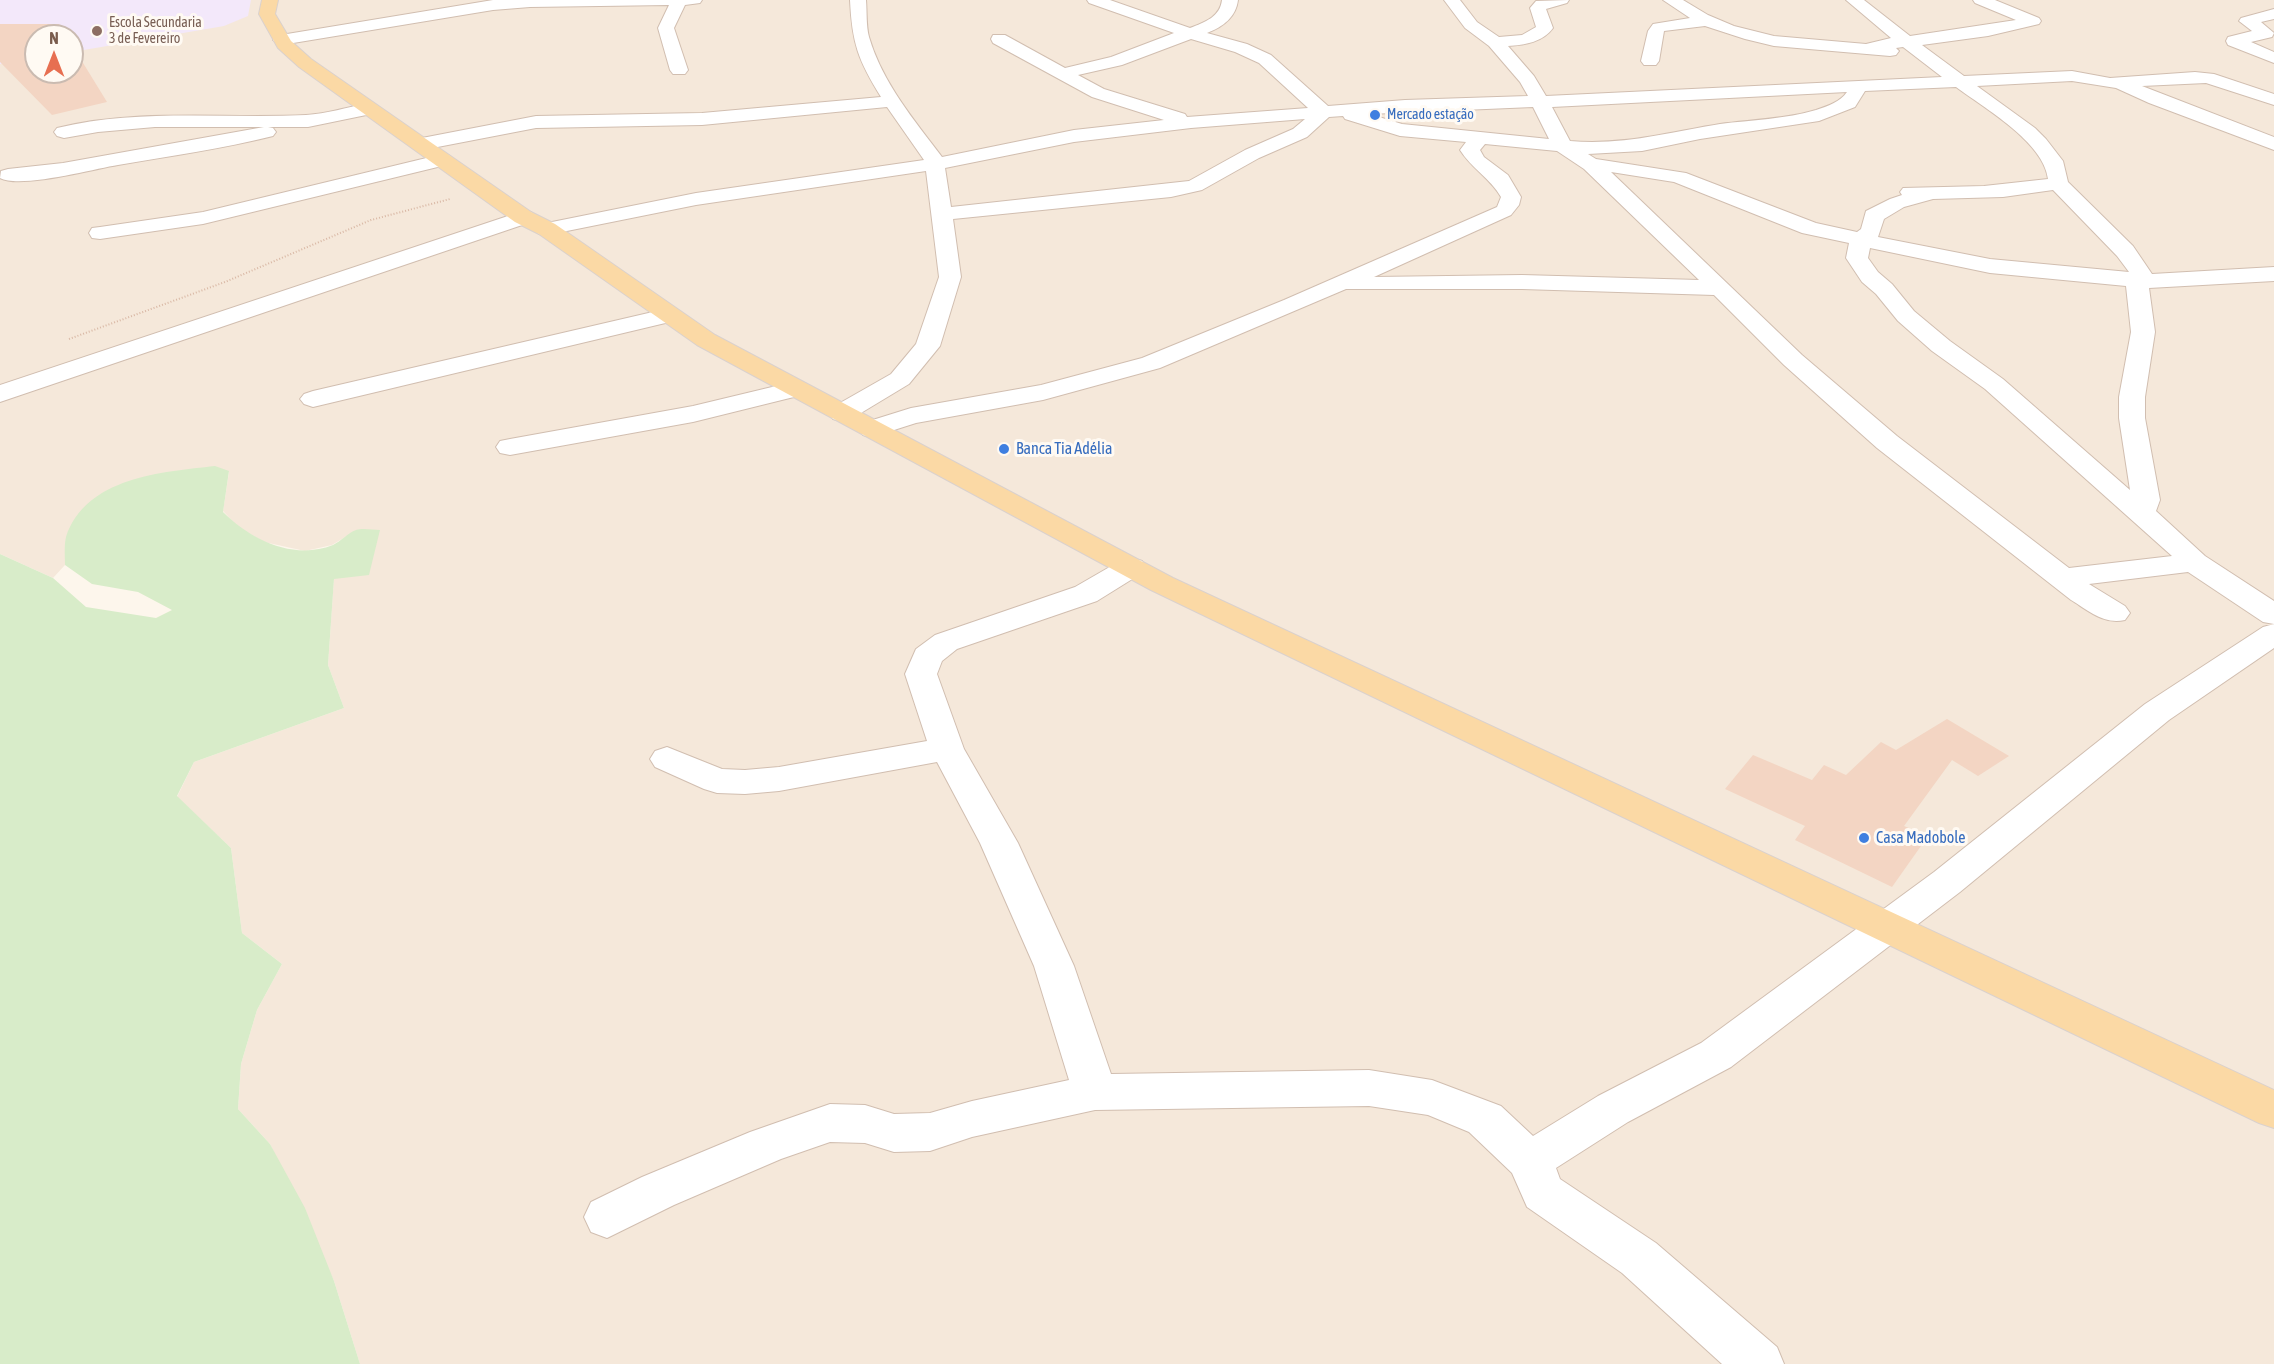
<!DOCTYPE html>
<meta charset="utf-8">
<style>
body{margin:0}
#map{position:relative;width:2274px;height:1364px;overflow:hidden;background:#fdf6ec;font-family:"Asap Condensed",sans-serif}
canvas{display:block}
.north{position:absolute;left:24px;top:24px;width:60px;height:60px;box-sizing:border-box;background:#fffaf3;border:2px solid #cabbb1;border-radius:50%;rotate:0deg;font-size:16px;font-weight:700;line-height:24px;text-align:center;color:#7a5c4d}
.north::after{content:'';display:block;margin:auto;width:21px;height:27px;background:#e76f51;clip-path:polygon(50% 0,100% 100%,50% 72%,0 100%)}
</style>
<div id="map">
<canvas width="2274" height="1364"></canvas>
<div class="north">N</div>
</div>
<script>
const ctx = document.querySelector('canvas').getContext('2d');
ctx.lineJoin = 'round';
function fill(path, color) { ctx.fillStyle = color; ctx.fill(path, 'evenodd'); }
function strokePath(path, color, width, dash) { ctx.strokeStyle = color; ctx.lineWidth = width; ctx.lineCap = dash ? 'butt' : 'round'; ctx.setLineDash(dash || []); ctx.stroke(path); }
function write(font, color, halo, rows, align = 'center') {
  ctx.font = font + ' "Asap Condensed",sans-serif'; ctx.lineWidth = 6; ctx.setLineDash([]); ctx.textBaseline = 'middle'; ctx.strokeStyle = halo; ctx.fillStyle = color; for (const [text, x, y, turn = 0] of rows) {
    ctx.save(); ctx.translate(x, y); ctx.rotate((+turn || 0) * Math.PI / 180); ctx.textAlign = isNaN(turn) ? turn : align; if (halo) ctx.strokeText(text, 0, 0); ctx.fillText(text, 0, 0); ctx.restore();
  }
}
const residential = new Path2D(`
 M0 0H2274V1364H360L334 1281 270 1144 238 1109 241 1064 257 1010 282 964 242 933 231 848 177 797 194 762 344 708 328 665 334 578 380 530H357L332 545 305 551 264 542 238 527 223 511 229 472 66 538 65 565 53 578 0 554ZM36 36H72V72H36Z`);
const education = new Path2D(`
 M0 0H251L248 16 224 26 72 52V36H36V58L0 64Z`);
const green = new Path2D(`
 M215 466 229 471 223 512C250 539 293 561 333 545 341 541 348 533 356 530 363 528 373 530 380 530L369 575 334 579 328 665 344 708 194 762 177 796 231 848 242 933 282 964 257 1010 241 1064 238 1109 270 1144 305 1208 334 1281 360 1364H0V554L53 578 86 607 156 618 172 610 138 592 92 584 65 565C65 556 64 545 66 537 86 477 162 472 215 466Z`);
const building = new Path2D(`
 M0 24H59L66 36H36V72H72V45L107 102 52 115 0 62Z
 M1947 719 2009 756 1978 776 1952 760 1904 826 1928 836 1892 887 1795 840 1805 826 1725 789 1753 755 1812 780 1824 765 1846 775 1881 742 1896 750Z`);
const path = new Path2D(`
 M69 339 225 282 371 220 450 199`);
const minor = new Path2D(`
 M493 0H702L700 3 685 5 674 28 688 70 685 74H673L670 70 658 28 669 5 530 7 493 10 281 45 273 40 281 35Z
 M850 0H866C867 12 866 26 869 37 882 82 914 120 942 157L1074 130 1164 120 1092 97 993 43 991 39 993 35H1005L1065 68 1111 57 1174 33 1089 3 1087 0H1110L1190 28C1205 22 1220 17 1222 0H1238C1236 17 1223 27 1207 33L1247 44 1271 55 1328 106 1405 100 1528 96 1520 82 1489 46 1465 28 1444 0H1460L1477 22 1499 37 1522 35 1536 27 1530 8 1536 1 1569 0 1567 3 1546 9 1553 28C1543 42 1525 45 1508 46L1534 76 1546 96 1942 77 1903 47 1896 48 1899 51 1896 55 1890 56 1774 46 1745 39 1705 26 1664 31 1659 61 1656 65H1644L1641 61 1648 31 1653 24 1690 18 1663 0H1683L1708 15 1734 26 1774 36 1866 44 1891 38 1846 0H1864L1910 36 2016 20 1975 3 1973 0H1995L2039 18 2041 21 2039 24 1988 36 1922 45 1964 76 2072 71 2110 78 2195 72 2214 74 2274 94V105L2206 83 2142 86 2274 137V150L2149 103 2116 88 2072 81 1977 86 2035 128 2046 139 2063 161 2068 182 2133 246 2152 274 2274 267V281L2149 288 2155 332 2145 397V418L2160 500 2156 511 2205 556 2274 601V648L2169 720 1960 892 1731 1067 1628 1122 1556 1168 1560 1179 1656 1243 1777 1347 1784 1364H1722L1622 1273 1527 1207 1512 1173 1469 1132 1428 1115 1369 1106 1095 1110 972 1137 930 1151 894 1152 865 1143 830 1142 781 1159 674 1205 607 1238 591 1232 584 1217 591 1202 642 1177 750 1132 830 1104 865 1105 894 1114 930 1113 972 1101 1069 1080 1034 966 980 843 937 762 779 791 745 794 717 793 704 789 655 767 650 759 655 751 667 747 722 769 745 770 779 767 927 741 905 674 916 649 935 635 1075 587 1120 561 1131 558 1142 561 1146 567 1142 573 1097 601 957 649 942 661 937 674 964 749 1018 843 1074 966 1111 1074 1369 1070 1432 1080 1501 1106 1533 1136 1598 1096 1701 1043 1934 872 2145 704 2263 627 2274 624 2263 622 2188 572 2089 584 2125 606 2130 613 2125 620C2104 625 2089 611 2071 600L1877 448 1784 365 1714 295 1522 289H1346L1160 368 1043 400 916 423 872 437 863 435 859 429 863 423 911 408 1041 385 1142 358 1284 300 1497 207 1501 197C1490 178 1472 169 1460 150L1466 142 1400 136 1345 119 1343 116 1329 117 1307 137 1259 158 1202 190 1171 197 953 219 961 277 940 346 909 384 851 419 842 421 833 419 829 413 833 407 891 374 916 344 939 277 926 171 696 205 547 235 539 234 536 229 539 224 547 223 696 193 924 160 887 107 702 125 536 128 422 150 415 148 412 144 415 140 422 138 536 116 702 113 881 97C858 60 852 43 850 0ZM1191 39 1235 52 1259 63 1308 108 1187 117 1185 114 1104 89 1078 75 1122 65ZM1956 87C1984 108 2044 142 2048 179L1984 186 1903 188 1900 192 1902 195 1890 199 1866 211 1861 229 1857 232 1816 223 1686 173 1596 159 1588 154 1642 151 1700 139 1819 121 1855 107 1865 91ZM1847 92C1840 102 1828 106 1816 110 1786 119 1751 120 1720 124 1670 132 1621 146 1570 141L1552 107ZM1533 107 1549 139 1402 124 1369 114ZM1305 119 1293 129 1245 150 1189 181 951 207 945 168 1074 142 1191 128ZM1485 144 1557 151 1584 169 1699 280 1522 275 1374 277 1511 215 1519 205 1521 197 1508 175 1484 157 1480 150ZM1611 172 1674 182 1802 233 1849 243 1846 258 1862 282 1876 294 1898 321 1932 351 1985 389 2172 556 2069 568 1897 436 1802 355ZM2053 190 2117 256 2129 272 1990 259 1878 237 1884 219 1904 207 1933 199 2003 197ZM1870 248 1990 273 2126 286 2131 332 2119 397V418L2130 490 2003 379 1950 341 1914 311 1892 284 1878 272 1868 258Z
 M2274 9V19L2261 22 2274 33 2272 37 2251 42 2274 52V63L2228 45 2226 41 2228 37 2252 31 2239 21 2241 18Z
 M369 103 376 105 378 109 376 113 308 127H268L273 128 276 132 273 136C222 149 170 156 118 165 93 169 20 189 0 178L1 171 8 169 63 163 264 127H155L98 132 64 138 57 136 54 132 57 128C139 108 223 119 306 115 326 114 348 107 369 103Z
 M443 154 450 156 453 160 450 164 203 224 100 239 92 238 89 233 92 228 100 227 203 212Z
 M523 211 531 212 534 217 531 222 0 402V385Z
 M670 308 678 310 682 315 678 320 313 407 304 404 300 399 304 394 313 391Z
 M797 381 806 384 810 389 806 394 693 422 510 455 500 453 496 447 500 441 510 439 693 406Z`);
const major = new Path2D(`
 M262 0H278L275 14 291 41 311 59 531 212 555 224 715 335 1173 578 2274 1090V1128L2259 1123 1151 590 697 345 539 234 515 222 299 67 278 48 259 14Z`);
const markers = [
 [97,31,6,"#8d6e63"],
 [1375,115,6,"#3f7fe0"],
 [1004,449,6,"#3f7fe0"],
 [1864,838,6,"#3f7fe0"]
];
const farEducationnames = [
 ["Escola Secundaria",109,23],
 ["3 de Fevereiro",109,39]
];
const farShopnames = [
 ["Mercado estação",1387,115]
];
const shopNames = [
 ["Banca Tia Adélia",1016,449],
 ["Casa Madobole",1876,838]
];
fill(residential, '#f5e8da');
fill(education, '#f3e8fa');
fill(green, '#d8ecc9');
fill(building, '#f3d5c3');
strokePath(minor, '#d1beb0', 2);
strokePath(major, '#dad1cd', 2);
strokePath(path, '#d9b8a5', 2, [1, 2]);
fill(minor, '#fff');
fill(major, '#fbd9a5');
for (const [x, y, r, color] of markers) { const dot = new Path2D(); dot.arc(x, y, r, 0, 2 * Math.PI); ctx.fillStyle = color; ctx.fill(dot); strokePath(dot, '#fffaf3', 2); }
write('14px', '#785e54', '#fffaf3', farEducationnames, 'left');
write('14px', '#366cbe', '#fffaf3', farShopnames, 'left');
write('16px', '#366cbe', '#fffaf3', shopNames, 'left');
</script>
